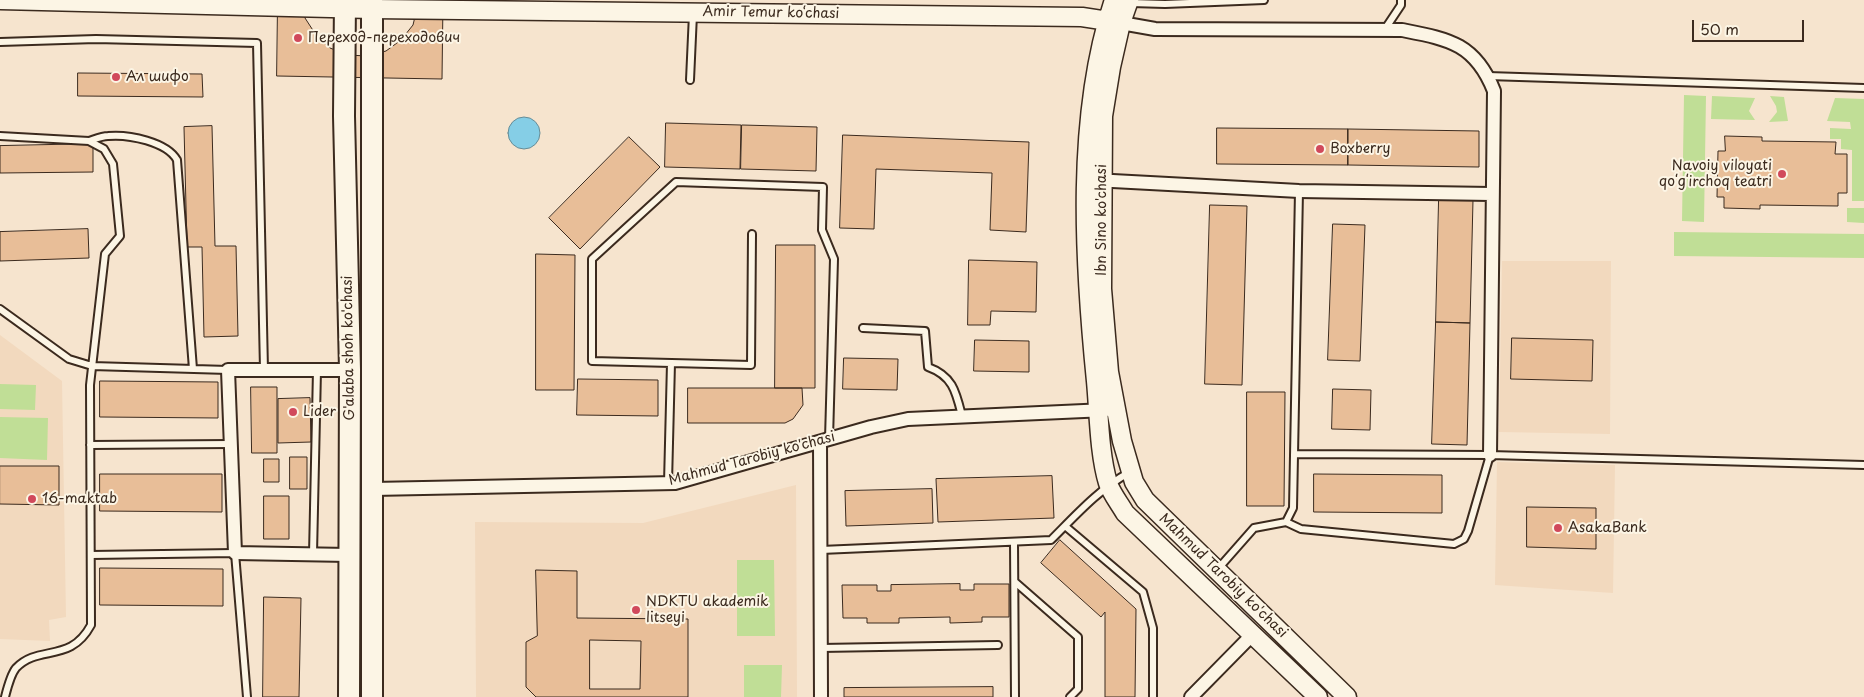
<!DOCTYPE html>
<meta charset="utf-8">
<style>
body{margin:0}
#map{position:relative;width:1864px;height:697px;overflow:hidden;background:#f6e4ce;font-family:"Playpen Sans",sans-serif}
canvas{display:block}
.scale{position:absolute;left:1692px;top:20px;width:112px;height:22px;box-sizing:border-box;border:2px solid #3b2a1e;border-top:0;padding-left:6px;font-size:15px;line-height:18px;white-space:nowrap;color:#3b2a1e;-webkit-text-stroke:4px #fcf5e5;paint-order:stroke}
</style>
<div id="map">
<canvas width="1864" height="697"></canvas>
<div class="scale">50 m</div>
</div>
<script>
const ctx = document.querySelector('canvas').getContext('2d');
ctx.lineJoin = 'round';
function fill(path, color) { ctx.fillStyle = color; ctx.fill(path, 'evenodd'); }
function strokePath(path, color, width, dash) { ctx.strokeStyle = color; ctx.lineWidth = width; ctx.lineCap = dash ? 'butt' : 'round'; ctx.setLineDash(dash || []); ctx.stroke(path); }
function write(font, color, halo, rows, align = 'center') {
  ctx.font = font + ' "Playpen Sans",sans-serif'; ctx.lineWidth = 4; ctx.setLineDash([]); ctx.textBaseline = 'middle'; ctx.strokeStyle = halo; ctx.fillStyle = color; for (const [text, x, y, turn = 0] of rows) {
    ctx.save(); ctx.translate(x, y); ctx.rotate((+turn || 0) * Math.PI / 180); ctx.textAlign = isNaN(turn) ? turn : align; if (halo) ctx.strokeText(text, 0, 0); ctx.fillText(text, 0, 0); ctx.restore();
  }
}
const built = new Path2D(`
 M1502 261H1611L1610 434 1499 432Z
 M0 335 62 381 66 617 49 620 50 641 0 639Z
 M1497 462 1615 465 1613 593 1495 585Z
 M796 485 797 697H476L475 522 643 523Z`);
const green = new Path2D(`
 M1684 95 1706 96 1704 222 1682 221Z
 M1712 96 1755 98 1749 111 1755 120 1711 119Z
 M1770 96 1784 97 1788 121 1769 122 1777 112 1776 106Z
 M1835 98 1864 99V201H1852V150L1841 149V139H1830V128L1851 129 1850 122 1827 121Z
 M1847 208H1864V223L1847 222Z
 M1674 232 1864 234V258L1674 256Z
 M0 384 36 385 35 410 0 409Z
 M0 417 48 418 47 460 0 458Z
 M737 560H774L775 636H737Z
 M744 665H782L781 697H744Z`);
const water = new Path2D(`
 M508 133a16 16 0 1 1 32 0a16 16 0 1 1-32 0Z`);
const building = new Path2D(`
 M278 0H302L305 18 316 35 330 48 348 55 367 56 386 51 401 40 413 25 419 0H443L442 79 277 76Z
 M78 73 202 74 203 97 78 96Z
 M666 123 741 125 740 169 665 167Z
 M742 125 817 127 816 171 741 169Z
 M212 126 215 246H236L238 336 204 337 202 247H187L184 127Z
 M1217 128 1348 129V165L1217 164Z
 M1348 129 1479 131V167L1348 165Z
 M843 135 1029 142 1026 232 990 230 992 173 876 169 874 229 840 228Z
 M1725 136 1762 137V141L1836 142 1835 154H1847V193H1838V206L1760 205V209L1724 208V197H1717L1718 151H1725Z
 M629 137 660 167 580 249 549 218Z
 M93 144V172L0 173V146Z
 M1439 199 1473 200 1470 323 1436 322Z
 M1210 205 1247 206 1242 385 1205 384Z
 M1333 224 1365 225 1360 361 1328 360Z
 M88 229 89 258 0 261V232Z
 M776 245H815V388H775Z
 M536 254 575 255 574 390H536Z
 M969 260 1037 262 1036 312 991 311 990 325H968Z
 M1436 322 1470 323 1467 445 1432 444Z
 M1512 338 1593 340 1592 381 1511 379Z
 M975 340 1029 341V372L974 371Z
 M844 358 898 359 897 390 843 389Z
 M578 379 658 380V416L577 415Z
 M100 381 218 382V418L100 417Z
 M251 387H277V453H252Z
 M688 388H802L803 405 793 419 785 423H688Z
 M1333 389 1371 390 1370 430 1332 429Z
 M1247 392H1285L1284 506H1247Z
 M310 398 311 442 278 443V399Z
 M290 457H307V489H290Z
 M264 459H279V482H264Z
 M0 466H59V505L0 504Z
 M100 474H222V512L100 511Z
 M1314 474 1442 475V513L1314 512Z
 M1052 476 1054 518 938 522 936 479Z
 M932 489 933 523 846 526 845 491Z
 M264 496H289V539H264Z
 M1527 507 1596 508V549L1527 547Z
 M1060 540 1136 609 1135 697H1105V612L1101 617 1041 563Z
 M100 568 223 569V606L100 605Z
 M536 570 577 571V618L688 619V697H536L526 687V642L537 636ZM590 640 641 641 640 689H590Z
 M960 584V590H974V584H1009V617H982V622L950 623V617L899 618V623H867V618H843L842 585H877V591H891V585Z
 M264 597 301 598 299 697H263Z
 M993 687V697H844V688Z`);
const service = new Path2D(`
 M1131 3 1165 4 1264 0
 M1385 29 1401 5V0
 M0 42 96 39 257 43 264 370
 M1488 76 1864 88
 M690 80 693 14
 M0 136 89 141 104 149 113 164 120 236 105 254 90 385 91 625C70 664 39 644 16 668 11 674 7 689 5 697
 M89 141C95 139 102 136 108 136 129 134 167 142 177 160L193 369
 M752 234 751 365 592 361V259L676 182 823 187 822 230 834 259 829 439
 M0 309 69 359 92 366 228 370
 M863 328 925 331 928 367C953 376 956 392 962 416
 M90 445 231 444
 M1295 454 1490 455 1864 465
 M668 483 671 363
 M1286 522 1301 529 1454 544 1464 539 1468 531 1490 455
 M1065 526 1143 592 1153 628V697
 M1014 542 1015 697
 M821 550 1051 540C1076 515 1099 489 1130 472
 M313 554 317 370
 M91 555 235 553 247 697
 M1217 570 1254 528 1286 522 1293 508 1299 191
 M1015 582 1078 637V689L1070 697
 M821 648 998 645`);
const minor = new Path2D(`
 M1121 23 1155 29 1402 30C1448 39 1475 43 1494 91L1490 455
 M1094 180 1299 191 1491 194
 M820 442 821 697
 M373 489 675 483 871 427 908 419 1106 410
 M349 555 235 553 228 370H350
 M1191 697 1253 634`);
const secondary = new Path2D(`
 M0 0 372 9 1082 17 1121 23
 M1114 0C1075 116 1084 261 1096 381 1099 413 1099 453 1108 483 1111 493 1120 504 1125 513L1318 697
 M1129 0 1121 23 1111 67 1103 116 1102 289 1109 372 1122 441 1134 482 1145 500 1347 697`);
const primary = new Path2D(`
 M345 0 344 116 350 370 349 697
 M372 0V697`);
const markers = [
 [298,38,5,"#d1495b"],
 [116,77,5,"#d1495b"],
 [1320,149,5,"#d1495b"],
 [1782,174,5,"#d1495b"],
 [293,412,5,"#d1495b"],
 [32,499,5,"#d1495b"],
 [1558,528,5,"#d1495b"],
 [636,610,5,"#d1495b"]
];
const streetNames = [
 ["Amir Temur ko‘chasi",771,13,1],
 ["Ibn Sino ko'chasi",1102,220,-90],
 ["G'alaba shoh ko'chasi",349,348,-91],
 ["Mahmud Tarobiy ko'chasi",752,459,-15],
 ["Mahmud Tarobiy ko'chasi",1223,576,44]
];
const poiNames = [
 ["Переход-переходович",308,38],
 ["Ал шифо",126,77],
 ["Boxberry",1330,149],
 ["Navoiy viloyati",1772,166,"right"],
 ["qoʻgʻirchoq teatri",1772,182,"right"],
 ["Lider",303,412],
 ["16-maktab",42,499],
 ["AsakaBank",1568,528],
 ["NDKTU akademik",646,602],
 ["litseyi",646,618]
];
fill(built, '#f2d9be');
fill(green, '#c0de96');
fill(water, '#85cee6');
strokePath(water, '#678c96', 1);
fill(building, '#e8be98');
strokePath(building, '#3b2a1e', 1);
strokePath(service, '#3b2a1e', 10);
strokePath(minor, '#3b2a1e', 16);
strokePath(secondary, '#3b2a1e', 21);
strokePath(primary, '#3b2a1e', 24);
strokePath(service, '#fcf5e5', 6);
strokePath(minor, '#fcf5e5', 12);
strokePath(secondary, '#fcf5e5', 18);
strokePath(primary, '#fcf5e5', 20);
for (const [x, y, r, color] of markers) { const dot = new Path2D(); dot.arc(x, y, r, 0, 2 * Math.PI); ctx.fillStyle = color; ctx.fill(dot); strokePath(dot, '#fcf5e5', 2); }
write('14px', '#3b2a1e', '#fcf5e5', streetNames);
write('14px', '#3b2a1e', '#fcf5e5', poiNames, 'left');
</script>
